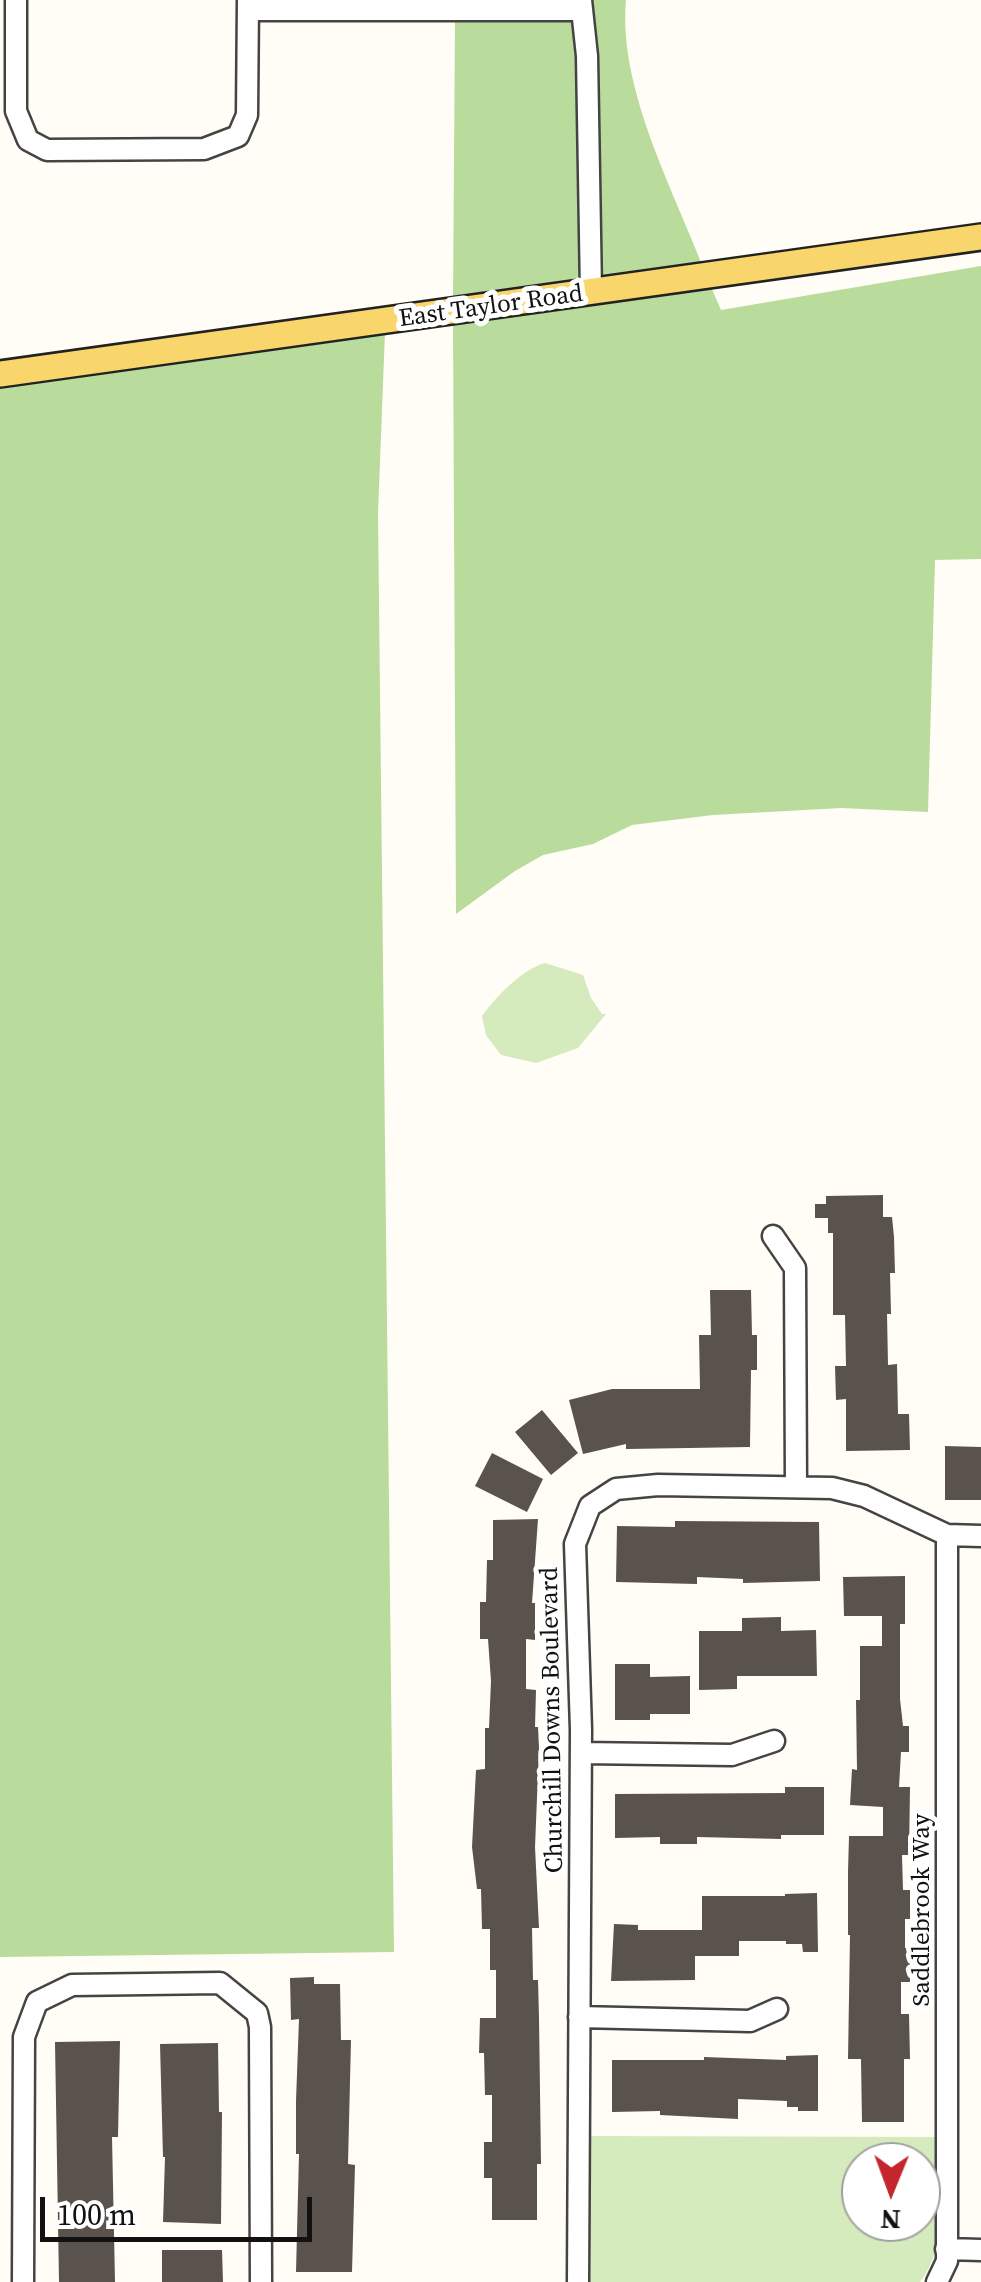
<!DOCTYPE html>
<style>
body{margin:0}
#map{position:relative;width:981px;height:2282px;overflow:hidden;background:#fffdf5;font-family:"Source Serif 4",serif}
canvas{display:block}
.north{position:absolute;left:841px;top:2142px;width:100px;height:100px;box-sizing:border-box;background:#fff;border:2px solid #a0a0a0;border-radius:50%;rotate:181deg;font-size:28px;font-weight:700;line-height:40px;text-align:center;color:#111}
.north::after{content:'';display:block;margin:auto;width:35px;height:45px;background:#c4262e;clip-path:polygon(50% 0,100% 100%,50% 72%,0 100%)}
.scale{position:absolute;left:40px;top:2197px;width:272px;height:45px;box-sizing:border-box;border:5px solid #111;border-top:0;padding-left:12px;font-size:30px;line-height:35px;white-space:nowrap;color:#111;-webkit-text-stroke:8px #fff;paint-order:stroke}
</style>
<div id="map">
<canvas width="981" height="2282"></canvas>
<div class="north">N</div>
<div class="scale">100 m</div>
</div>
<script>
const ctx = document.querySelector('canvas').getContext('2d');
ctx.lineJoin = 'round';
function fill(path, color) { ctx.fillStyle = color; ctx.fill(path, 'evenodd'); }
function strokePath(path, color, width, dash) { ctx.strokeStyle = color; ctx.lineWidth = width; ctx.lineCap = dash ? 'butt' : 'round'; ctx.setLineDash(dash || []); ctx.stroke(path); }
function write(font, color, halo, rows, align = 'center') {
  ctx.font = font + ' "Source Serif 4",serif'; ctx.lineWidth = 10; ctx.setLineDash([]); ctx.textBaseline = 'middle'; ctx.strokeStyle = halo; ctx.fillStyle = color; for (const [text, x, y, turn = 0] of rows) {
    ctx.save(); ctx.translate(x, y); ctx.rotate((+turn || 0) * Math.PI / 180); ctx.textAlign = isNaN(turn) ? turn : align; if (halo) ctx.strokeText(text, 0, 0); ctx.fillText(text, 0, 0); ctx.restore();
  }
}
const green = new Path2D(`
 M545 963 583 975 591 998 602 1014H606L578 1048 536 1063 501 1055 486 1035 482 1016C497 996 521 970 545 963Z
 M590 2136 939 2137C939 2183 950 2244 920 2282H589ZM861 2162H921V2222H861Z`);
const forest = new Path2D(`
 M591 0H626C618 87 672 187 703 267L600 281Z
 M573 20 578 57 581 283 453 301 455 21Z
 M981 266V559L935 560 928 812 841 808 713 815 632 825 593 844 543 855 515 871 456 914 453 323 711 287 721 310Z
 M385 332 378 513 394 1952 0 1957V385Z`);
const building = new Path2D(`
 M883 1195V1217H892L894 1237 895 1273H890L891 1314H887L888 1365 897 1364 898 1414H909L910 1450 846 1451V1399L836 1400 835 1366H846L845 1315H833V1233H828V1218H815V1204H826V1196Z
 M710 1290H751L752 1335H757V1370H751L750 1447 626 1449V1444L583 1454 569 1400 612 1389H700L699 1335H711Z
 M542 1410 578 1453 551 1475 515 1432Z
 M945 1446 981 1447V1500H945Z
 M492 1453 543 1479 527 1512 475 1486Z
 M538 1519 532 1603H535V1640L526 1639V1689L536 1690 535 1727H538L539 1748 535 1847 539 1928H532L533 1980H538L539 2018 541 2164H537V2220H492V2178H484V2142H492V2095H485L484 2053H479L480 2018H496V1970H490V1929H482L481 1889H477L472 1847 476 1770 485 1769V1728H489L491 1681 488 1639H480V1602H486L487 1560H493V1520Z
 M675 1521 819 1522 820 1581 743 1583V1579L697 1577V1584L616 1582 617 1526 675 1527Z
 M905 1576V1624H900V1699L903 1726H909V1752H901L899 1787H910L909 1855H902L903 1890H910V1919H905V1948H910V1982H901V2014H909L910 2059H904V2122H862L861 2059H848L850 1935H848V1872L849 1836H883V1807L850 1805 852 1769 857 1770 856 1700H860V1646H882V1616H844L843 1577Z
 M781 1617V1631L816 1630 817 1676H737V1689L699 1690V1631H742V1618Z
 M615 1664H650V1677L690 1676V1714H650V1720H615Z
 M785 1787H824V1835H781V1839L697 1837V1844H660V1837L615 1838V1794L785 1793Z
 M817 1893 818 1952H803L802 1944H786V1941H739V1956H695V1980L611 1981 614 1924 638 1925V1930H702V1896H785V1894Z
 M314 1977V1984H340L341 2040H351L348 2164 355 2165 352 2272H296L299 2154H296V2101L299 2019 291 2020 290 1978Z
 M120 2041 118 2137H112L115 2282H59L55 2042Z
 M218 2043 219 2112H222L221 2224 163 2222 165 2157H163L160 2044Z
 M818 2055V2111H798V2107H787V2101L738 2099V2119L660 2115V2111L612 2112V2060H704V2057L786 2060V2056Z
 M162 2250H222L223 2282H162Z`);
const minor = new Path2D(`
 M16 0V111L28 140 47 150 204 149 238 136 247 115 248 0
 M581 0 587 56 591 292
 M248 10H581
 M773 1236 795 1268 796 1487
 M581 1753 732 1755 774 1741
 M579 2017 750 2021 777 2009
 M946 2249 981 2250
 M23 2282 24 2037 37 2002 72 1985 220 1983 257 2013 260 2027 261 2282
 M578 2282 581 1730 575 1544 590 1506 616 1489 658 1485 832 1488 864 1496 947 1535 981 1536
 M937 2282 947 2261V1535`);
const major = new Path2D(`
 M0 374 981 237`);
const streetNames = [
 ["East Taylor Road",491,307,-8],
 ["Churchill Downs Boulevard",553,1720,-91],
 ["Saddlebrook Way",923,1910,-90]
];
fill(green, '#d5ebbd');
fill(forest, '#b9dc9c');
fill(building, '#5a524d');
strokePath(minor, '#444', 25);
strokePath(major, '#222', 30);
strokePath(minor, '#fff', 20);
strokePath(major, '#f9d66b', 25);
write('25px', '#111', '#fff', streetNames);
</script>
